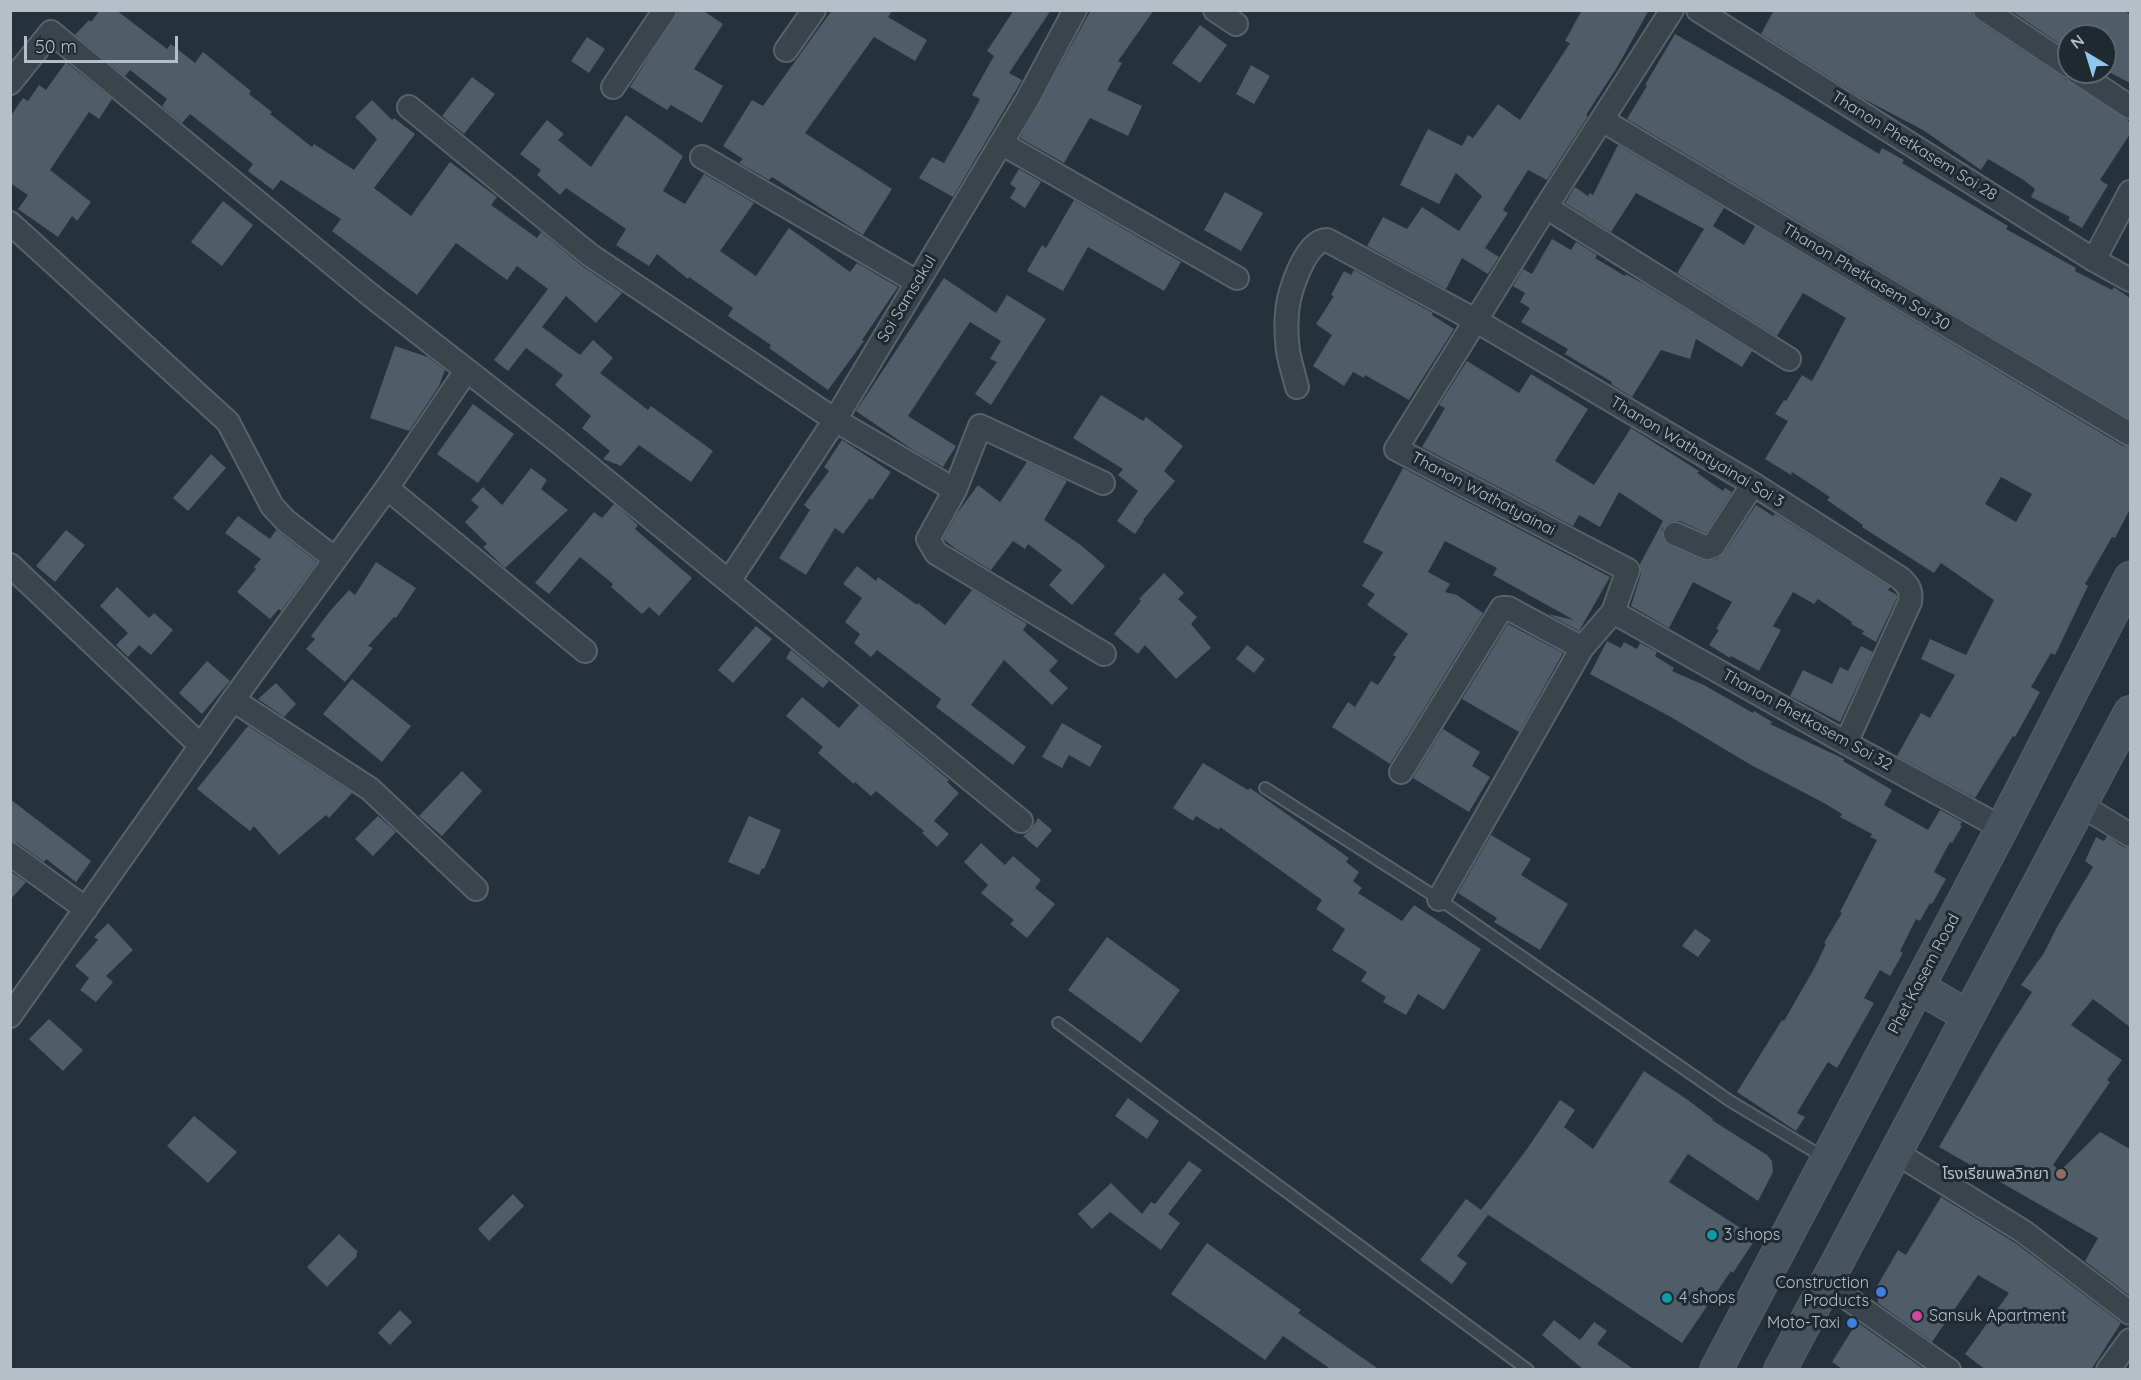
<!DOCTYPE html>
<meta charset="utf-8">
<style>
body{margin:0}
#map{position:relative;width:2141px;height:1380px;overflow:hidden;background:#25323b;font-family:Quicksand,sans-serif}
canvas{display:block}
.frame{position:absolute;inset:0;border:12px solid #b4bfc7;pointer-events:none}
.north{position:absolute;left:2057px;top:24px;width:60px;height:60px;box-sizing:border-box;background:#1e2930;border:2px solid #5a656c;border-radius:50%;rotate:322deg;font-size:16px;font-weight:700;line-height:24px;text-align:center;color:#b4bfc7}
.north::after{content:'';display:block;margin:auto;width:21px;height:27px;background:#90c6f0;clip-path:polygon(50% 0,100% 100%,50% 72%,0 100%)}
.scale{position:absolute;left:24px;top:36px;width:154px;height:27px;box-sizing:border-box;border:3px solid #b4bfc7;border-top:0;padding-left:8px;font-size:18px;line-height:21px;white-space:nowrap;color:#b4bfc7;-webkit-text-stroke:4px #1e2930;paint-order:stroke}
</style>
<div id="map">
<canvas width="2141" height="1380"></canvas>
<div class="frame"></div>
<div class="north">N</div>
<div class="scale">50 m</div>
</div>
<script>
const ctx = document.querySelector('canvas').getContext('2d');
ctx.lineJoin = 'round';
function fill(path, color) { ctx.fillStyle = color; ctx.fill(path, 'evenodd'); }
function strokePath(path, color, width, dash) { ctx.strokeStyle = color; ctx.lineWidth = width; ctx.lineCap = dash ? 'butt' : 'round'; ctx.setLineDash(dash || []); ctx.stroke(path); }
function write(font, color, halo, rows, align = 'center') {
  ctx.font = font + ' Quicksand,"Noto Sans Thai",sans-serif'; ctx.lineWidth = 6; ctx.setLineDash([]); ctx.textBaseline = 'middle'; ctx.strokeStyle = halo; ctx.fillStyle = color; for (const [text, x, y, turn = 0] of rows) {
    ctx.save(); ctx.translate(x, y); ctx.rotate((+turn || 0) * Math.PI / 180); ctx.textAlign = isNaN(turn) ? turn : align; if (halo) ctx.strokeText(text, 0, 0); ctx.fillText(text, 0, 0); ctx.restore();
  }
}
const building = new Path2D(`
 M100 10H116L167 49 171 44 195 63 203 52 251 91 249 94 272 112 270 114 312 147 314 144 354 170 377 139 355 117 372 100 392 120 394 118 415 134 374 188 411 216 450 162 497 197 491 205 537 238 541 232 582 266 622 293 596 323 566 296 542 327 580 355 593 340 613 358 600 373 648 410 651 406 713 451 691 482 639 445 621 466 603 459 610 451 582 428 591 416 555 385 563 375 526 348 508 371 494 360 548 289 517 266 507 280 456 243 417 295 332 231 341 219 281 180 273 190 248 171 253 164 190 114 182 123 162 106 167 99 130 70 125 76 75 35 89 20 91 22Z
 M679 10H702L723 24 694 69 723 86 702 123 671 105 667 110 630 87Z
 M832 10H893L888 17 927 40 915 61 874 37 805 133 892 189 863 235 772 177 769 180 739 163 743 159 723 146 752 100 763 106Z
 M1014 10H1051L1009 73 1022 80 953 197 919 178 932 157 944 163 970 118 980 99 972 95 994 56 987 51Z
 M1091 10H1154L1118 61 1122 63 1107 90 1142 106 1128 136 1090 118 1064 163 1020 138Z
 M1582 10H1649L1616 69 1586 115 1588 116 1547 180 1528 170 1503 210 1508 213 1485 248 1499 257 1488 274 1462 258 1446 289 1367 246 1383 217 1407 229 1422 207 1459 231 1482 196 1456 173 1439 204 1400 185 1428 129 1462 146 1468 135 1473 138 1498 104 1520 120 1570 43 1565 41Z
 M1774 10H1972L1973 16 1978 21 2130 122V134L2100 180 2108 185 2082 228 2068 220 2070 217 2031 197 2035 189 2022 179 1988 159 1981 170 1923 130 1862 98 1761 34Z
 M2010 10H2124L2130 15V83L2105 70V36H2069L2063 46Z
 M1200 25 1227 45 1200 83 1172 63Z
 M1675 34 1780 94 1879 154 1882 148 1904 160 1902 163 2008 226 2006 229 2076 268 2075 271 2112 290 2114 287 2130 298V419L1627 119 1647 86 1645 85Z
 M587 37 605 49 589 73 571 61Z
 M66 62 112 99 99 119 89 112 50 170 91 202 77 221 72 216 58 237 18 209 28 195 10 183V117L23 98 28 101 39 85 46 90Z
 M1251 65 1270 76 1254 104 1236 94Z
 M472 77 495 94 464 134 442 116Z
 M626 115 683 156 663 191 685 204 704 174 754 203 720 251 756 276 789 228 850 272 857 263 898 287 862 340 864 341 828 390 769 348 771 345 728 316 733 308 689 277 688 279 657 254 649 266 616 245 626 229 566 188 560 195 537 175 541 170 520 154 547 120 564 134 558 140 591 167Z
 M1618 145 1724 208 1713 226 1744 245 1755 226 2123 446 2130 447V509L2115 538 2112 537 2085 584 2088 586 2055 655 2051 653 2031 687 2040 692 2015 737 2013 736 1975 798 1897 756 1921 713 1930 718 1955 675 1921 659 1930 639 1966 655 1994 600 1941 563 1934 573 1862 527 1863 525 1827 500 1830 497 1792 472 1791 475 1765 459 1788 421 1775 414 1784 400 1786 401 1802 375 1812 381 1846 318 1803 293 1777 336 1677 273 1704 229 1636 193 1611 232 1565 203 1575 187 1588 196 1590 193 1593 195ZM2001 477 2032 494 2016 522 1985 504Z
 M1019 169 1041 182 1025 208 1010 198 1016 188 1010 184Z
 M1225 192 1263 213 1241 251 1204 230Z
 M1074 200 1181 262 1164 291 1088 247 1063 291 1027 271 1042 245 1046 248Z
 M223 201 253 225 222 266 191 242Z
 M1552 239 1571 250 1576 242 1597 255 1595 258 1625 276V274L1644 284 1752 351 1742 367 1696 339 1690 359 1661 350 1632 397 1611 384 1612 382 1565 354 1568 349 1521 322 1530 308 1520 302 1525 293 1513 286 1523 269 1532 274Z
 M1354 270 1433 313 1432 315 1454 329 1409 400 1365 375 1364 378 1353 372 1344 386 1313 366 1332 335 1316 324 1334 296 1331 295 1344 271 1351 275Z
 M944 278 996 313 1007 295 1046 319 991 405 975 394 997 362 990 359 1001 341 970 322 908 416 956 446 943 467 913 450 856 411Z
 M395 346 428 357 445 370 439 386 409 431 370 418Z
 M1467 361 1519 393 1531 374 1588 409 1555 461 1594 485 1631 428 1699 471 1697 473 1723 491 1725 488 1732 492 1706 533 1680 521H1673L1667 524 1662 529V536L1665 542 1670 546 1702 560 1717 559 1724 553 1756 505 1773 516 1775 514 1890 587 1888 590 1897 595V598L1876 642 1862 634 1864 631 1851 624 1852 622 1818 599 1814 604 1793 592 1773 626 1781 630 1759 671 1731 656 1730 658 1709 645 1719 630 1716 629 1732 602 1693 582 1669 628 1631 606 1641 574 1640 564 1663 521 1619 492 1600 527 1579 515 1573 526 1422 447 1445 408 1439 405Z
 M1101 395 1143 421 1146 417 1183 446 1164 471 1175 481 1143 520 1144 521 1135 534 1117 521 1138 491 1118 475 1123 469 1073 438Z
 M473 404 514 434 478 483 437 454Z
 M842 440 891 472 872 500 870 498 843 534 835 528 806 575 779 558 810 510 804 505 829 471 824 467Z
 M211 454 226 468 188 511 173 498Z
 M1027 462 1067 481 1044 520 1082 546 1105 566 1072 605 1049 585 1062 570 1028 544 1025 549 1013 541 991 570 956 549 943 539 958 512 978 485 1000 502Z
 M531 468 547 480 541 489 568 510 505 568 483 547 487 544 465 522 479 507 471 500 483 487 502 505Z
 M1403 468 1610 577 1579 631 1548 614 1574 620 1493 575 1497 568 1445 541 1428 572 1450 584 1445 592 1457 595 1483 613 1390 764 1332 727 1348 702 1355 707 1371 681 1378 685 1396 657 1393 655 1408 634 1367 605 1375 594 1362 586 1383 552 1363 542Z
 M614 504 638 525 635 529 692 578 659 616 649 607 642 614 611 587 613 584 580 557 549 594 535 583 594 512 602 518Z
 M238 516 270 539 276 530 317 562 281 611 279 609 270 619 237 592 256 569 254 567 261 559 225 533Z
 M66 530 85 545 55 582 36 566Z
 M376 562 416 588 396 618 394 617 368 646 373 648 345 682 306 649 315 639 311 636 330 611 349 590 355 595Z
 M857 566 876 581 878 577 917 605 918 603 945 625 972 590 1027 624 1023 630 1058 661 1049 671 1068 688 1052 705 1004 660 971 705 1026 747 1013 765 936 707 941 699 877 650 871 657 854 643 860 634 845 622 862 598 843 584Z
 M1164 573 1184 593 1178 599 1197 617 1191 624 1211 648 1176 679 1145 645 1138 654 1114 634 1141 601 1139 599Z
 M117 587 149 618 154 613 173 630 151 655 139 645 128 657 116 645 128 633 100 606Z
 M1508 624 1563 653 1519 732 1462 699Z
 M756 626 772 639 733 683 718 670Z
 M1607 641 1621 648 1624 642 1637 649 1640 643 1657 652 1655 656 1674 668 1672 671 1704 685 1753 713 1754 711 1772 722 1770 724 1844 759 1843 761 1892 790 1884 805 1928 830 1940 810 1962 822 1960 825 1962 826 1952 843 1950 842 1934 872 1946 879 1932 904 1930 903 1920 921 1916 919 1900 951 1903 953 1890 976 1880 970 1864 998 1874 1003 1837 1068 1828 1062 1812 1088 1797 1113 1805 1117 1796 1131 1737 1092 1782 1020 1784 1021 1815 967 1826 944 1824 943 1842 913 1840 912 1877 840 1870 837 1872 834 1840 817 1842 814 1824 803 1751 765 1669 716 1590 674Z
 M1247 645 1265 659 1254 673 1236 659Z
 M1861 646 1873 652 1840 722 1790 696 1803 670 1832 684 1840 667 1848 671Z
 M791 650 829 681 823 688 786 658Z
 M207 661 230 681 202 714 179 693Z
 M352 679 411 726 382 762 323 714Z
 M276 683 296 704 284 717 258 699Z
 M802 697 839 728 859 705 949 780 947 782 959 793 934 821 949 834 937 847 922 833 924 831 876 791 871 796 855 782 854 784 818 753 823 747 786 716Z
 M1062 723 1102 746 1090 767 1069 755 1062 768 1042 757Z
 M248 726 352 793 329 818 326 815 279 855 254 826 250 831 197 789Z
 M1443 729 1480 752 1472 766 1490 777 1469 812 1413 778Z
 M1203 763 1248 790 1250 788 1349 858 1346 862 1359 872 1353 881 1362 888 1358 893 1402 921 1414 905 1481 949 1444 1010 1418 994 1406 1015 1383 1002 1386 997 1361 981 1367 972 1332 950 1345 929 1316 909 1322 900 1220 827 1219 830 1196 816 1193 821 1173 808Z
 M462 771 482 791 442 836 419 816Z
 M10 799 91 861 76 882 46 859 44 862 18 843 10 841Z
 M378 816 396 832 373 856 355 839Z
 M749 816 781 830 764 869 762 868 759 875 728 862Z
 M1038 818 1052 830 1037 848 1023 836 1031 830Z
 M1491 835 1531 859 1521 875 1568 904 1540 950 1494 922 1497 918 1458 893Z
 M2107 836 2123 847 2130 848V1027L2093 999 2071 1025 2122 1060 2107 1080 2110 1082 2053 1165 2060 1171 2100 1132 2130 1149V1296L2085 1261 2098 1238 1939 1147 1998 1045 2032 992 2021 985 2044 953 2057 927 2093 867 2085 861 2096 837 2104 841Z
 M981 843 1005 865 1013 856 1041 880 1035 888 1055 904 1027 938 1010 924 1014 920 981 893 988 885 964 862Z
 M10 871 26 882 10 900Z
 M108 923 133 950 106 976 113 982 96 1002 80 990 89 978 75 966 98 940 94 937Z
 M1695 929 1711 940 1698 957 1682 946Z
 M1107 937 1180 990 1141 1043 1068 990Z
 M49 1019 83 1050 63 1071 29 1039Z
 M1644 1071 1688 1100 1713 1119 1712 1120 1767 1155 1772 1161 1773 1172 1758 1201 1688 1154 1669 1182 1756 1238 1733 1273 1731 1271 1682 1343 1481 1210 1527 1149 1560 1100 1575 1110 1564 1127 1593 1149Z
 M1128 1098 1159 1121 1147 1139 1115 1116Z
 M194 1116 237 1152 208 1183 167 1146Z
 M1189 1161 1202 1170 1168 1214 1180 1223 1161 1250 1110 1212 1092 1229 1078 1214 1111 1183 1142 1214 1151 1202 1155 1204Z
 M513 1194 524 1206 489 1241 478 1229Z
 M1941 1197 2017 1244 2121 1323 2091 1370H1986L1965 1354 2009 1293 1978 1275 1932 1342 1878 1303 1876 1288 1898 1250 1906 1255Z
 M1466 1199 1488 1215 1457 1256 1467 1263 1452 1284 1420 1260Z
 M339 1234 358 1252 356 1254 357 1256 327 1287 307 1267Z
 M1207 1243 1301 1310 1298 1313 1380 1370H1332L1283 1336 1265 1360 1171 1294Z
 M400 1310 412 1322 390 1345 378 1333Z
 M1554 1320 1580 1340 1594 1322 1607 1331 1597 1344 1635 1370H1584L1542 1335Z
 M1857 1322 1925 1370H1844L1832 1362Z`);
const service = new Path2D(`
 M1265 788 1439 899 1730 1101 1825 1158
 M1058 1023 1528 1370`);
const minor = new Path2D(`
 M1215 10 1236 24
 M1698 10 2094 260 2130 280
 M1985 10 2069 66
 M786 50 814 10
 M2077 72 2130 107
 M10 83 51 32 369 294 560 443 1021 821
 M613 87 665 10
 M409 107 590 255 835 420 955 490
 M1602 120 2130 434
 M1001 143 1237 278
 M702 157 917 282
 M1546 207 1789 359
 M10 223 228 422 272 506 286 521 335 559
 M2094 260 2130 192
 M1297 387C1294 375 1290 363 1288 351 1286 335 1286 314 1289 299 1293 283 1307 240 1327 240L1475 320 1753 484 1900 578C1908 585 1912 590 1910 602L1846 743
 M1103 483 980 426 955 490 928 539 936 553 1104 654
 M387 488 585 651
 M1675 534 1707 548 1713 546 1753 484
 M10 565 201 746
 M729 581 835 420 1027 100 1075 10
 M1613 612 1846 743 2002 828
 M233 700 370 789 476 889
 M1401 772 1502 608H1508L1582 648
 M2081 805 2130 835
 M10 854 86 909
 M1439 899 1582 648 1613 612 1628 570 1396 449 1546 207 1672 10
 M10 1016 233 700 387 488 466 371
 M1895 1152 2024 1232 2130 1313
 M1826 1283 1949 1370
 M2108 1370 2130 1340`);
const secondary = new Path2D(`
 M1918 987 1968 1016
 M1716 1370 2002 828 2130 578
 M1780 1370 2130 712`);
const markers = [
 [2061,1174,6,"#8d6e63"],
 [1712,1235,6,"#0f9aa8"],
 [1881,1292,6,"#3f7fe0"],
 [1667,1298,6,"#0f9aa8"],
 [1917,1316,6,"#d1479c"],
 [1852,1323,6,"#3f7fe0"]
];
const streetNames = [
 ["Thanon Phetkasem Soi 28",1914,146,32],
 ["Thanon Phetkasem Soi 30",1866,277,31],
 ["Soi Samsakul",907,299,-59],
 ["Thanon Wathatyainai Soi 3",1697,452,31],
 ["Thanon Wathatyainai",1483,494,28],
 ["Thanon Phetkasem Soi 32",1807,720,29],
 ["Phet Kasem Road",1924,974,-62]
];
const poiNames = [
 ["โรงเรียนพลวิทยา",2049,1174],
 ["3 shops",1724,1235,"left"],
 ["Construction",1869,1283],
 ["Products",1869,1301],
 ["4 shops",1679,1298,"left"],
 ["Sansuk Apartment",1929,1316,"left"],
 ["Moto-Taxi",1840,1323]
];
fill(building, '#4e5d67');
strokePath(service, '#576269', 14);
strokePath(minor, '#576269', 26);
strokePath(secondary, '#576269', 34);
strokePath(service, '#39444b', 10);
strokePath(minor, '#39444b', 22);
strokePath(secondary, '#47545e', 32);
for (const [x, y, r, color] of markers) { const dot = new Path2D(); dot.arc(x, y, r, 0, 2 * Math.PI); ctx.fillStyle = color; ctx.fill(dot); strokePath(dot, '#1e2930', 2); }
write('16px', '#b4bfc7', '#1e2930', streetNames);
write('16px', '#b4bfc7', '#1e2930', poiNames, 'right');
</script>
